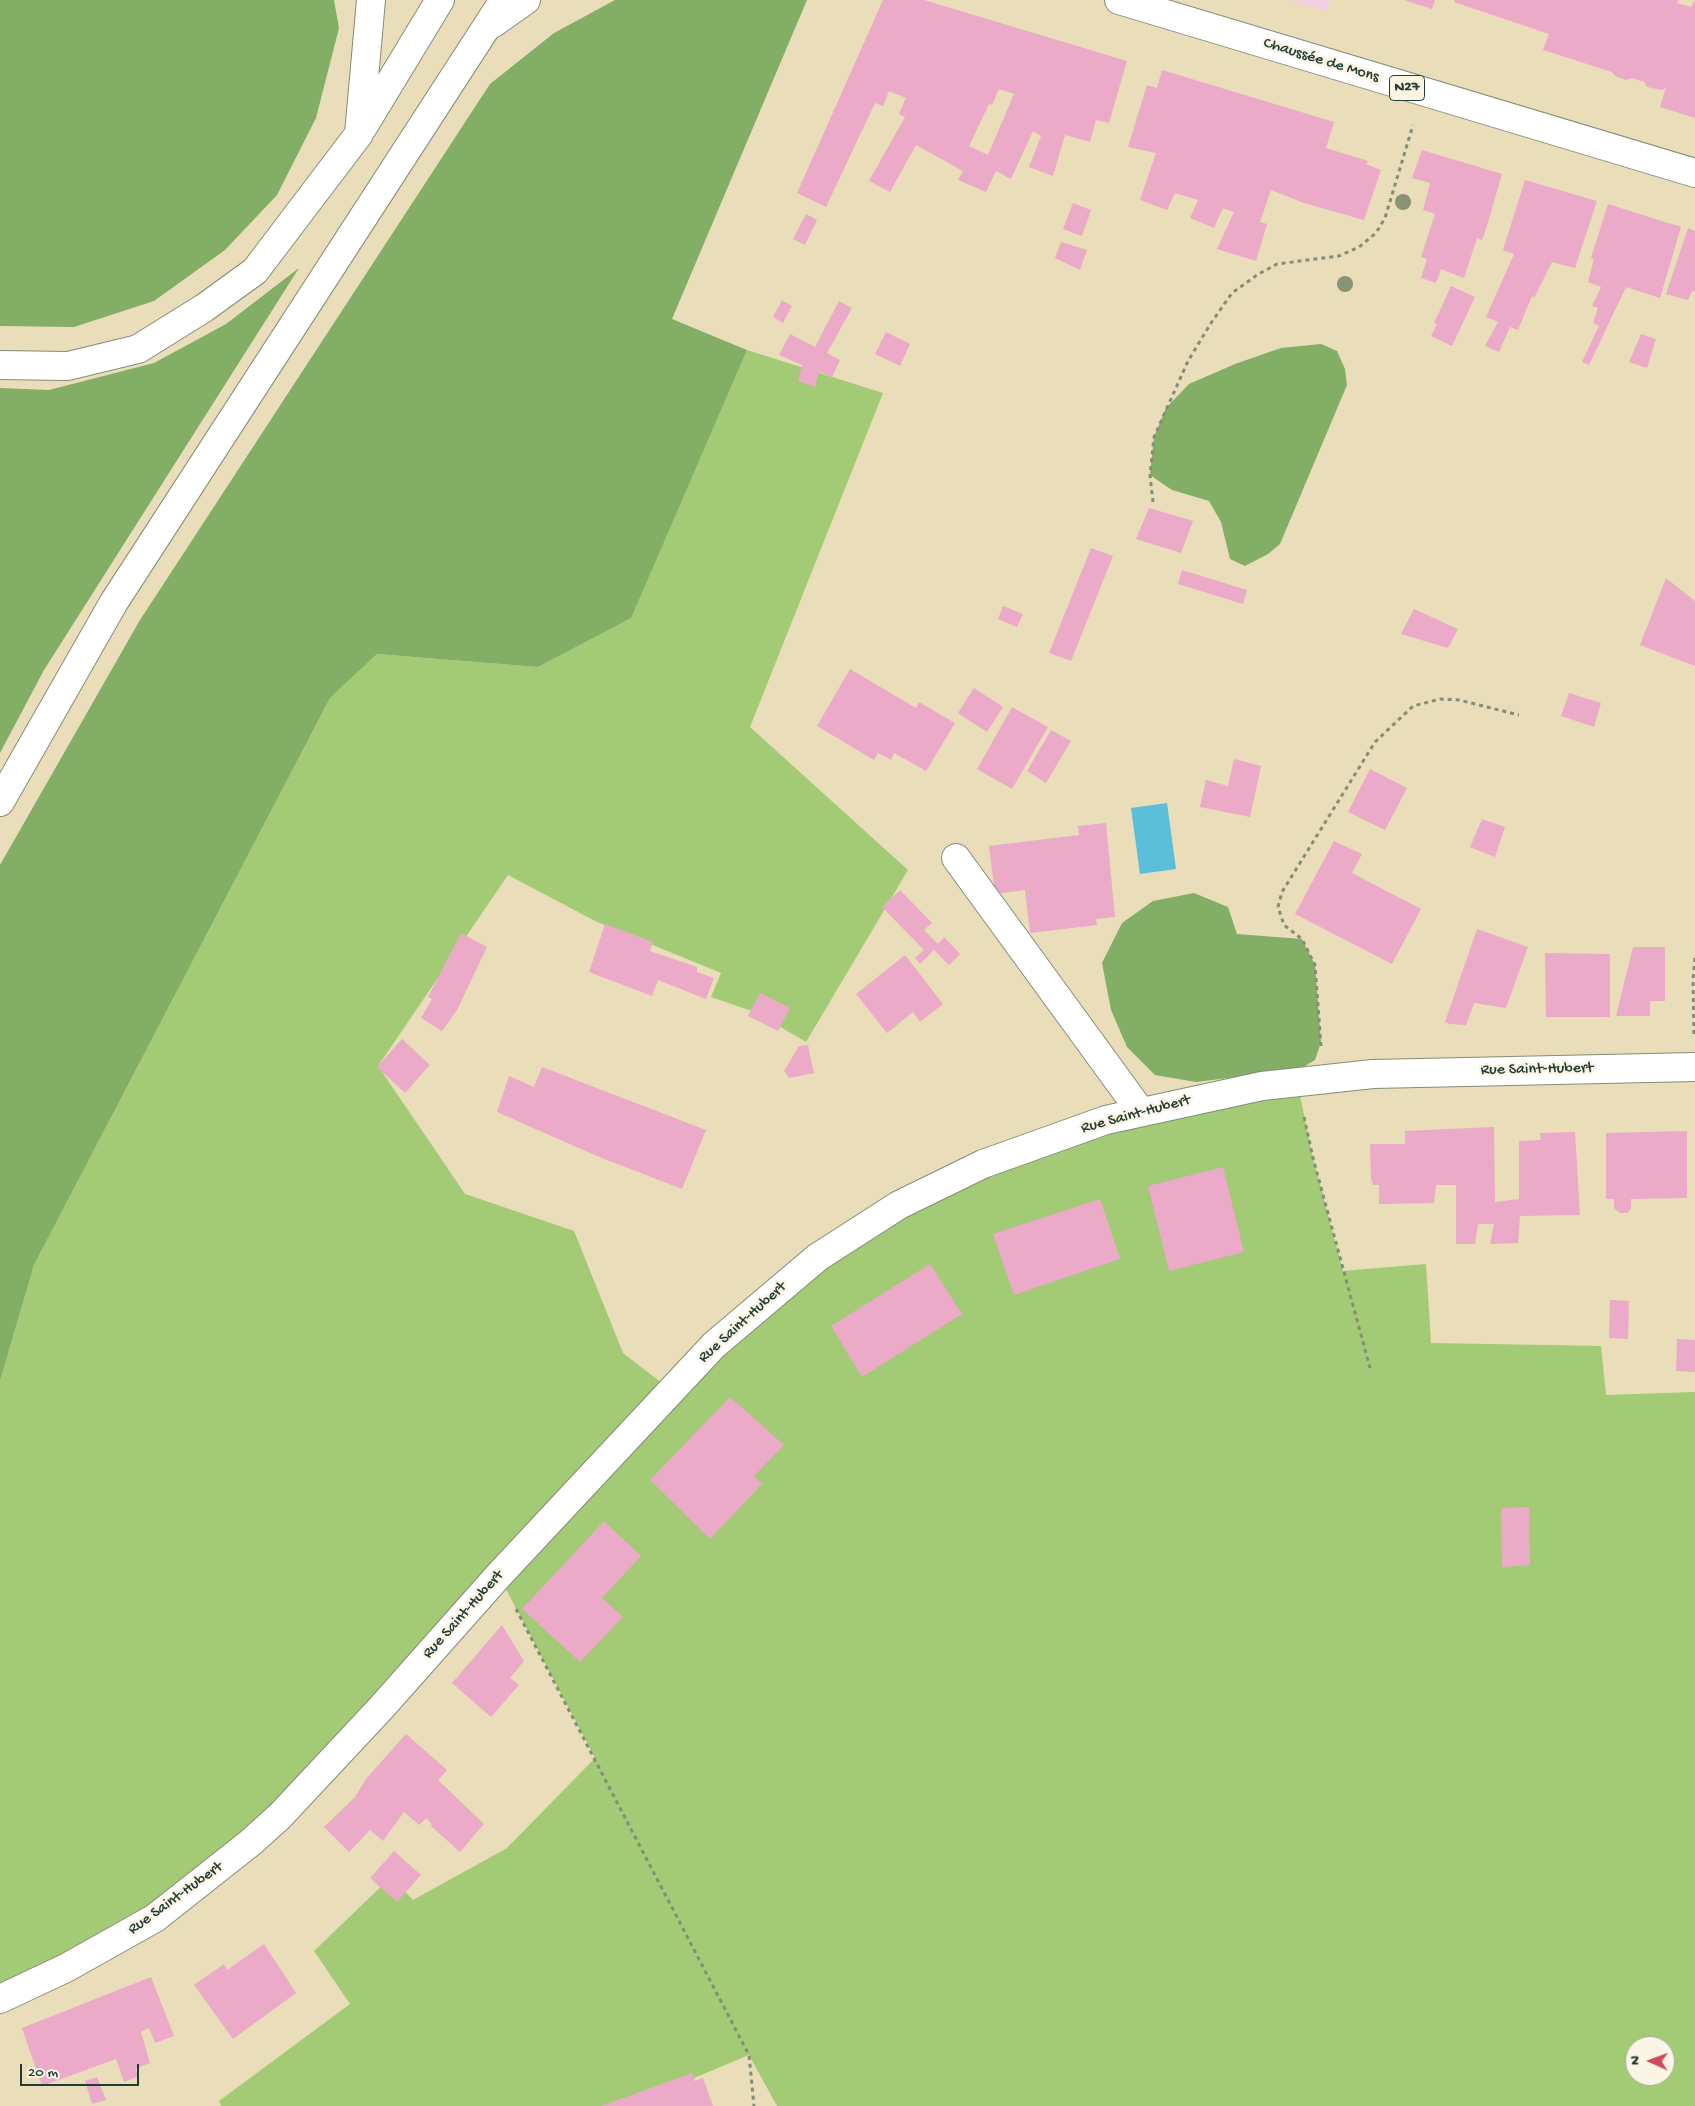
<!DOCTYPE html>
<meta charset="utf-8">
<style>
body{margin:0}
#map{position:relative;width:1695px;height:2106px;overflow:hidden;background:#eaddba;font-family:"Gochi Hand",sans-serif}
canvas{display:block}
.north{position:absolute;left:1625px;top:2036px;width:50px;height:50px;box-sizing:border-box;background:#fcf5e5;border:1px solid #a4ab9e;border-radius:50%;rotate:272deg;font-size:14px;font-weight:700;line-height:20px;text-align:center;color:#1f3d34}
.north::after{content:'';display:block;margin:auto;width:18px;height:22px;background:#d1495b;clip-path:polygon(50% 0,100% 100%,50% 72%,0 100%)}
.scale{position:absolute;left:20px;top:2064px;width:119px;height:22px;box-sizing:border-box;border:2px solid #1f3d34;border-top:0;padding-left:6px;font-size:15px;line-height:18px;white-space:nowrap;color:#1f3d34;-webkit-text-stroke:4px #fcf5e5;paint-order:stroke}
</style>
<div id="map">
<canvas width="1695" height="2106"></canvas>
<div class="north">N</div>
<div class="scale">20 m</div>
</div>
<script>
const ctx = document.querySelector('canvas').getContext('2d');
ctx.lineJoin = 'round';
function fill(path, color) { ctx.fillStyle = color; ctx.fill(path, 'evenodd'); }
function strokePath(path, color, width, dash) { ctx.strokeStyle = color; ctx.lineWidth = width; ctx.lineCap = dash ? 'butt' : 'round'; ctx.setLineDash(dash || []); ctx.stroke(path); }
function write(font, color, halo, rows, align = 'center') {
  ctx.font = font + ' "Gochi Hand",sans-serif'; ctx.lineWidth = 5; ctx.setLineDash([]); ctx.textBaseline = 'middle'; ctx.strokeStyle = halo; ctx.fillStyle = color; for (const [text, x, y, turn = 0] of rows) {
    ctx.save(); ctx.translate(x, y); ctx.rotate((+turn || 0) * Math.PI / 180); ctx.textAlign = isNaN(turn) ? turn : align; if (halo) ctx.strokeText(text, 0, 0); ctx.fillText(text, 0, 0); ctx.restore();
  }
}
const built = new Path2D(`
 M1289 0H1330L1326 11Z`);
const green = new Path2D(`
 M747 350 883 393 750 727 908 870 806 1042 755 1012 711 997 721 973 597 922 508 875 378 1066 465 1194 574 1231 623 1353 671 1390 818 1257 983 1164 1297 1081 1313 1158 1343 1271 1426 1264 1431 1343 1601 1346 1606 1395 1695 1392V2106H777L749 2055 694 2078 607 2106H221L219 2101 350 2004 314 1951 391 1877 413 1900 507 1848 595 1758 499 1576 250 1843 0 1999V1381L34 1265 330 698 377 654 538 667 630 618ZM1635 2046H1665V2076H1635Z`);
const forest = new Path2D(`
 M0 0H334L339 28 316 118 277 195 225 250 154 301 74 327 0 326Z
 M615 0H807L672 319 747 350 631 618 538 667 377 654 330 698 34 1265 0 1381V865L140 620 490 84 554 33Z
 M299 268 44 670 0 753V388L49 390 154 363 226 324Z
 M1321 344 1337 351 1345 369 1347 385 1280 544 1268 554 1245 566 1230 559 1221 522 1209 501 1172 490 1150 475 1154 437 1166 408 1189 384 1235 364 1281 348Z
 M1194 893 1228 907 1237 934 1302 939 1315 965 1321 1042 1315 1060 1300 1069 1196 1082 1155 1075 1127 1047 1111 1010 1102 963 1122 923 1153 901Z`);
const water = new Path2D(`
 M1167 803 1176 869 1140 874 1131 808Z`);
const building = new Path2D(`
 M883 0H924L1127 61 1109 123 1096 120 1090 142 1065 135 1053 176 1029 167 1041 136 1033 131 1011 179 996 171 986 192 958 180 963 171 916 145 890 192 869 181 905 117 899 114 906 98 889 91 883 106 875 103 826 207 797 193ZM999 89 1014 94 988 155 969 146 989 104 992 105Z
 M1404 0H1435L1432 9Z
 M1455 0H1678L1677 3 1691 7 1695 0V118L1660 107 1666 88 1662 90 1647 87 1644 82 1632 78 1626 80 1615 76 1612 72 1543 50 1549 34 1454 2Z
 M1162 70 1334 122 1326 148 1368 161 1366 164 1381 170 1364 220 1304 203 1271 190 1260 222 1267 224 1256 261 1217 249 1234 212 1223 208 1214 228 1190 218 1198 200 1175 193 1167 210 1140 200 1156 153 1128 147 1147 85 1157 88Z
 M1422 150 1502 174 1486 229 1482 240 1477 238 1464 278 1441 269 1436 283 1421 278 1427 259 1421 257 1435 214 1423 210 1430 183 1412 178Z
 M1525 180 1597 201 1575 268 1552 262 1534 298 1532 296 1518 330 1510 327 1499 352 1485 346 1498 322 1486 317 1514 254 1503 250Z
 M1073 203 1091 210 1082 236 1063 229Z
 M1608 204 1681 227 1660 298 1626 287 1589 365 1582 362 1599 326 1593 323 1598 308 1592 306 1601 287 1588 282 1594 259 1591 258Z
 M806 214 817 220 805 245 793 239Z
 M1688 228 1695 231V292L1692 291 1688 300 1666 294Z
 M1061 242 1087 250 1080 270 1055 258Z
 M1451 286 1475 297 1452 346 1431 336 1437 324 1434 323Z
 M782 300 792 306 783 323 773 317Z
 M839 301 852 308 827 353 840 360 832 377 819 372 815 387 798 381 802 365 779 355 790 334 815 347Z
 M886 332 910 344 900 366 875 354Z
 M1641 334 1656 339 1647 368 1629 362Z
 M1149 508 1193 521 1181 553 1136 539Z
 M1091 548 1113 556 1071 661 1049 653Z
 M1182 570 1247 590 1243 604 1178 584Z
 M1666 578 1695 601V666L1640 645Z
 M1003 606 1023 614 1017 627 998 619Z
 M1414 609 1458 629 1448 648 1401 634Z
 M850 669 916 708 919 702 955 723 926 771 894 753 891 760 878 753 874 760 817 726Z
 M974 688 1003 707 987 732 958 713Z
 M1569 693 1601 703 1594 727 1561 716Z
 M1012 707 1048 727 1012 789 977 769Z
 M1051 730 1071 741 1046 783 1027 771Z
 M1234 759 1261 766 1250 817 1200 807 1206 780 1228 786Z
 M1370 769 1407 788 1385 830 1348 812Z
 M1482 819 1505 827 1495 857 1470 847Z
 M1106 823 1115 917 1096 919 1097 925 1030 933 1025 890 995 894 989 846 1079 835 1078 826Z
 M1334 841 1362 854 1352 873 1421 909 1392 964 1295 914Z
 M900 890 932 923 924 930 938 944 944 937 960 954 949 965 934 950 920 964 915 958 924 950 882 907Z
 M605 924 653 942 650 951 697 967V972L714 978 706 999 658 980 652 996 589 972Z
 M1477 929 1528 947 1506 1008 1474 1003 1466 1025 1450 1024 1445 1022Z
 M461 933 487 947 457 1010 442 1031 421 1018 432 999 428 997Z
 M1633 947H1665V1001H1650V1016H1616Z
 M1545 953 1610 954V1017H1546Z
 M905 955 943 1004 920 1022 913 1012 887 1033 856 994Z
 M760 993 790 1008 778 1031 748 1016Z
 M402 1039 430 1065 405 1093 377 1067Z
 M808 1045 814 1073 789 1078 784 1071 799 1046Z
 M542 1067 706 1130 682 1189 597 1156 497 1112 509 1076 534 1087Z
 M1494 1127 1495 1202 1519 1199V1141L1541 1140 1540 1133 1575 1132 1580 1215 1520 1216 1518 1243 1490 1244 1494 1224H1478L1475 1244H1456V1185H1436L1434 1203 1379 1204V1185H1373L1371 1178 1370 1144H1405V1131Z
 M1687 1131V1198L1631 1199V1209L1627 1213H1620L1614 1208V1199H1606V1133Z
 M1223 1167 1244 1252 1169 1271 1148 1186Z
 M1100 1199 1120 1259 1014 1295 993 1234Z
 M930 1264 962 1314 862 1377 831 1326Z
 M1610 1300 1629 1301 1628 1339 1609 1338Z
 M1677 1339 1695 1340V1372L1676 1371Z
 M730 1397 784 1445 754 1476 762 1484 710 1539 650 1480Z
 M1529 1507 1530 1565 1502 1567 1501 1508Z
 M604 1521 641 1556 602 1598 623 1617 580 1662 522 1609Z
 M502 1625 524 1661 510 1678 519 1685 491 1717 452 1683Z
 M406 1734 447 1770 438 1780 484 1824 460 1852 431 1826 432 1824 426 1818 419 1825 404 1812 383 1841 370 1830 349 1852 324 1827 355 1797 366 1779Z
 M394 1851 421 1875 397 1902 370 1878Z
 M264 1944 296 1993 233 2039 194 1985 224 1964 227 1970Z
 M151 1977 174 2036 155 2043 149 2028 141 2032 150 2063 135 2069 139 2076 124 2082 116 2059 42 2086 22 2028Z
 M692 2073 695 2081 703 2078 713 2106H601Z
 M97 2077 106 2100 92 2104 85 2081Z`);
const path = new Path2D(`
 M1153 502 1150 475 1154 437 1188 361 1211 323 1232 293 1257 275 1277 264 1339 256 1359 247 1376 233 1385 218 1413 125
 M1694 1034 1693 980 1695 957
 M1321 1046 1315 965 1302 939 1284 925 1278 907 1282 892 1375 742 1413 706 1440 699 1459 700 1519 715
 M1304 1117 1313 1158 1370 1368
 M516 1609 749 2055 754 2106`);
const minor = new Path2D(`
 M956 858 1141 1112
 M0 1999 66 1968 155 1918 250 1843 280 1816 381 1708 499 1575 714 1345 818 1257 899 1205 983 1164 1106 1120 1262 1086 1373 1074 1695 1067`);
const major = new Path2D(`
 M1119 0 1695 173`);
const highway = new Path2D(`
 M492 24 526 0
 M363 127 440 0
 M0 365 68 366 138 349 204 308 255 271 359 134 371 0
 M0 802 114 602 504 0`);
const trees = [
 [1403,202],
 [1345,284]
];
const shields = [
 [1407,88,35]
];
const shieldNames = [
 ["N27",1407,88]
];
const streetNames = [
 ["Chaussée de Mons",1321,61,17],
 ["Rue Saint-Hubert",1537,1070,-1],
 ["Rue Saint-Hubert",1136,1115,-15],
 ["Rue Saint-Hubert",743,1323,-42],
 ["Rue Saint-Hubert",464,1615,-48],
 ["Rue Saint-Hubert",176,1899,-36]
];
fill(built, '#f2cfe1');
fill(green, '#a3ca75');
fill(forest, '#82ae66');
fill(water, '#5bbfd9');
fill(building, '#ebaac7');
strokePath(minor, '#848d77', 30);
strokePath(major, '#848d77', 30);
strokePath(highway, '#848d77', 30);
strokePath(path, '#848d77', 3, [4, 4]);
strokePath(minor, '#fff', 28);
strokePath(major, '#fff', 28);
strokePath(highway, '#fff', 28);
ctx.fillStyle = '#899477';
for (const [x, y] of trees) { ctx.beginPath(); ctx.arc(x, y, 8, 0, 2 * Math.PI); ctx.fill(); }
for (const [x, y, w] of shields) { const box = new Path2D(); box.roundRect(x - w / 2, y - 12.5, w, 25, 4); ctx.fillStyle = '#fcf5e5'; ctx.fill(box); strokePath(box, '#1f3d34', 1); }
write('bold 15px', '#1f3d34', null, shieldNames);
write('16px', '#1f3d34', '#fcf5e5', streetNames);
</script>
